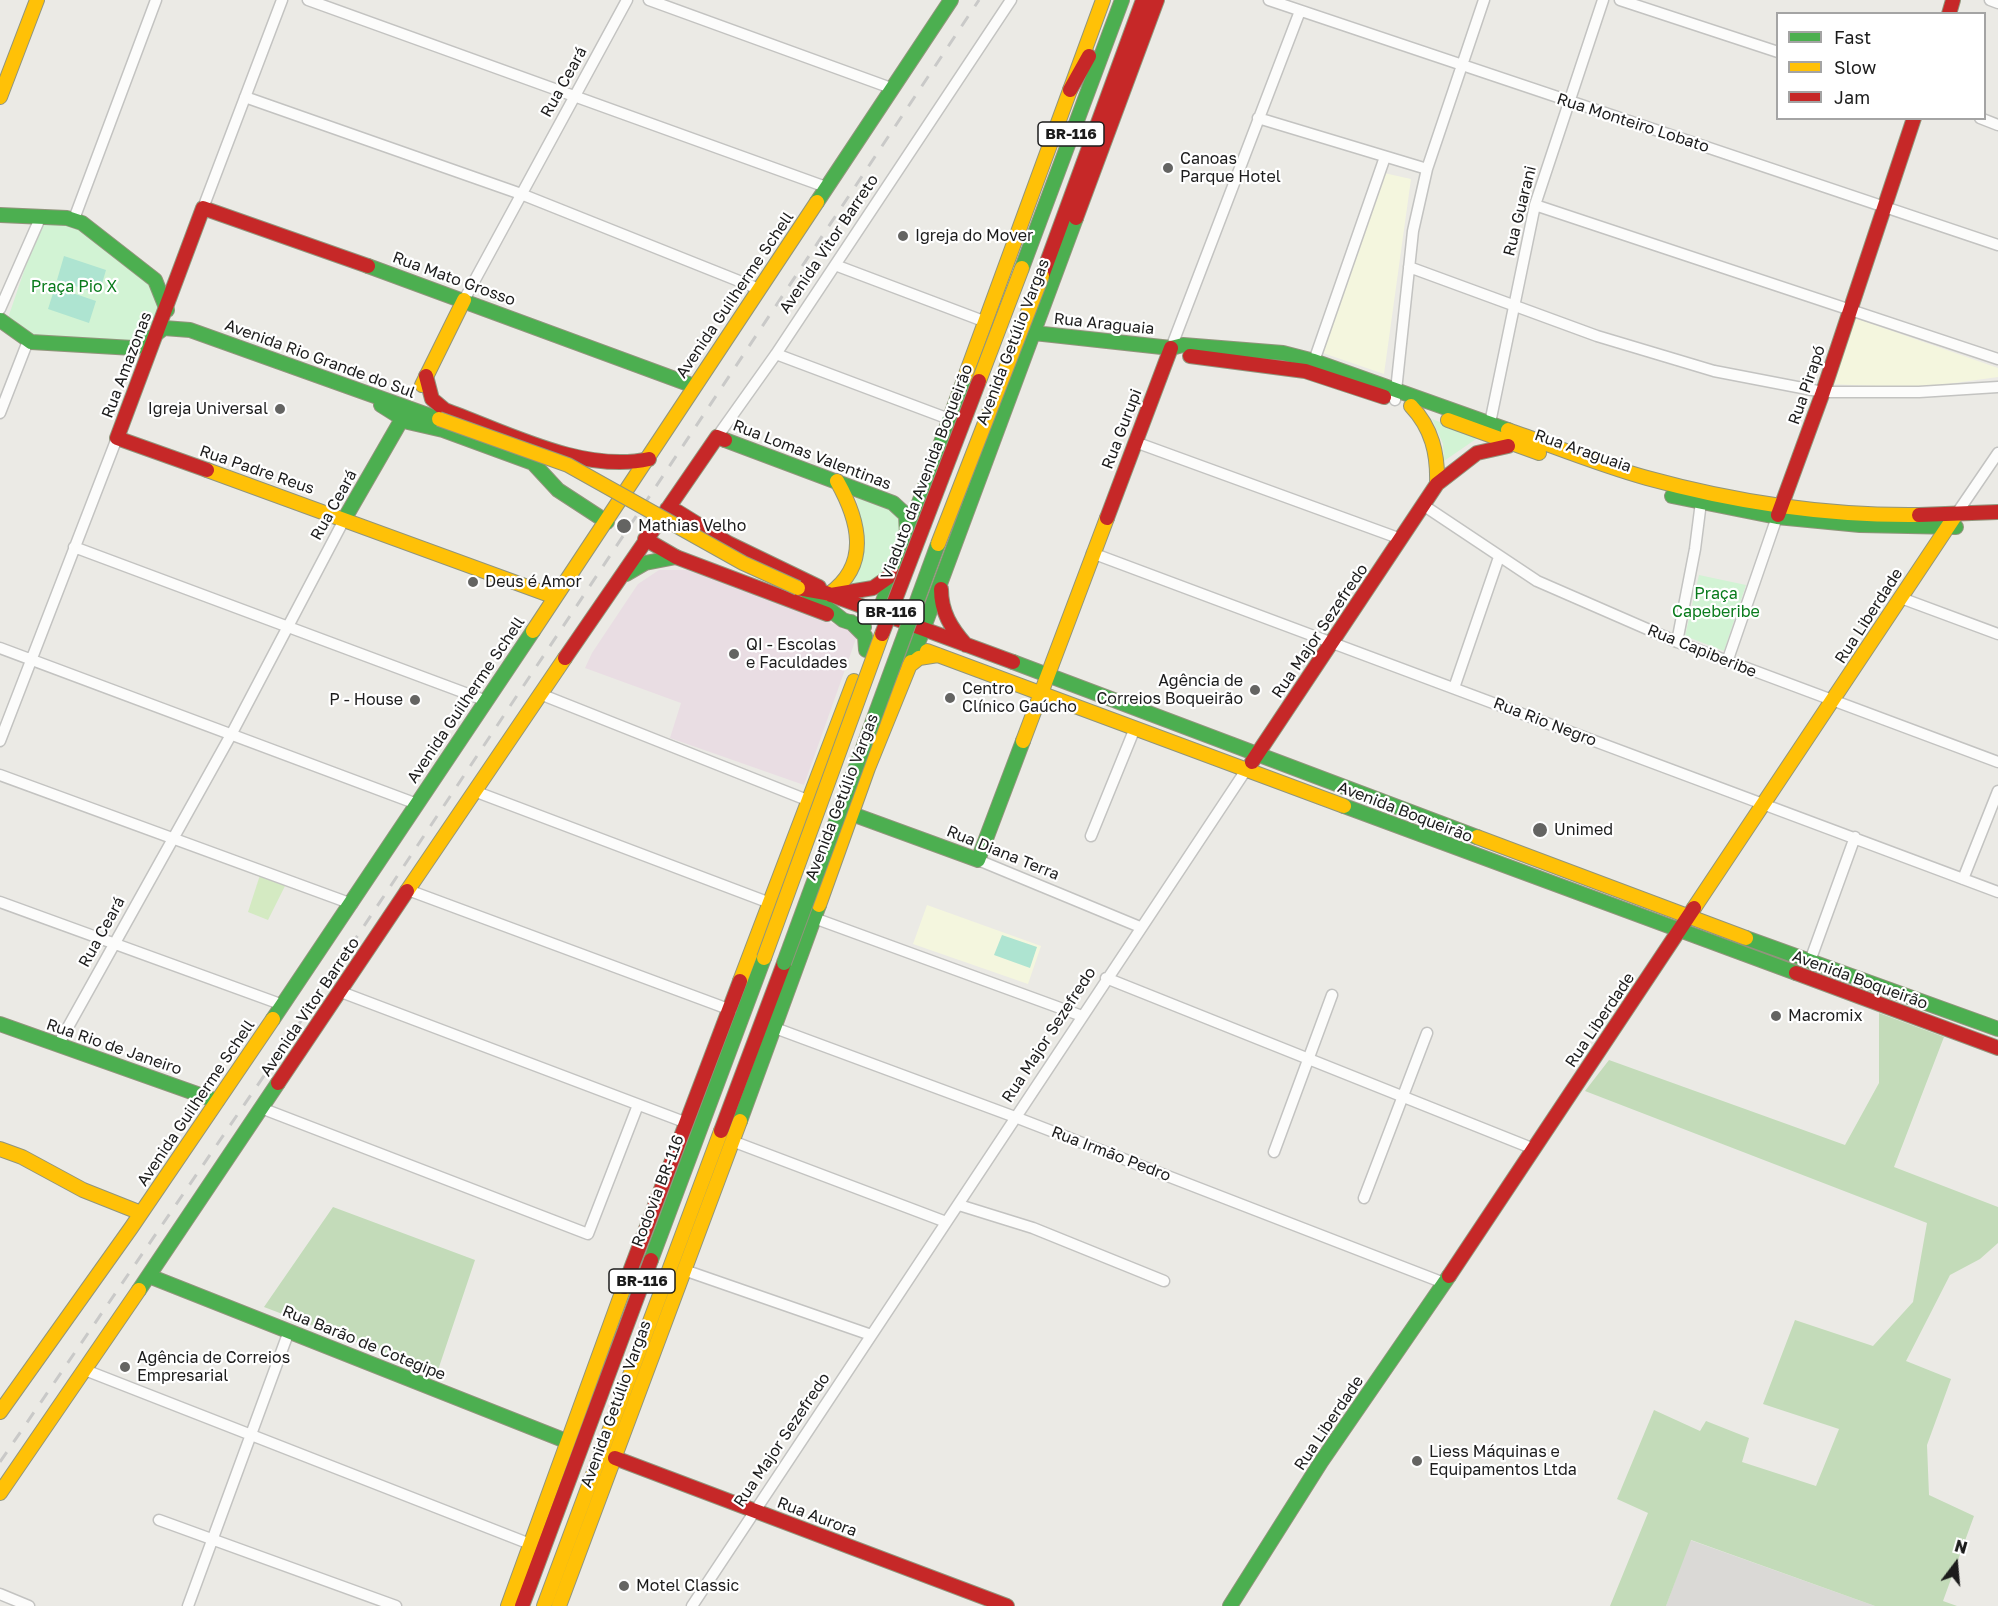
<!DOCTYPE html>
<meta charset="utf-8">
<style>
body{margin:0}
#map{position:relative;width:1998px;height:1606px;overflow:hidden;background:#ebeae5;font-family:"Golos Text",sans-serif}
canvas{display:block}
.legend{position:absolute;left:1776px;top:12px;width:210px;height:108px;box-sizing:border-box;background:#fff;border:2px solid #a4a4a4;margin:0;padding:8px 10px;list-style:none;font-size:18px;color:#1c1c1c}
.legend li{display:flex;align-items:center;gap:12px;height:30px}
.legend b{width:30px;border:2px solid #a4a4a4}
.north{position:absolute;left:1926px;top:1534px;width:60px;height:60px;-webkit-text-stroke:4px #fff;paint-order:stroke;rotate:16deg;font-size:16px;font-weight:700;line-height:24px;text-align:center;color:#1c1c1c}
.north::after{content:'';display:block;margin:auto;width:21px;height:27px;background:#1c1c1c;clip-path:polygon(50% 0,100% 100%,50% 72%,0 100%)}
</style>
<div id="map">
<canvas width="1998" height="1606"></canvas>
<ul class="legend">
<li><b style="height:8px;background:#4caf50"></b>Fast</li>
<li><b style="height:8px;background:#ffc107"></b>Slow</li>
<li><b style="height:8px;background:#c62828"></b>Jam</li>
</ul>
<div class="north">N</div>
</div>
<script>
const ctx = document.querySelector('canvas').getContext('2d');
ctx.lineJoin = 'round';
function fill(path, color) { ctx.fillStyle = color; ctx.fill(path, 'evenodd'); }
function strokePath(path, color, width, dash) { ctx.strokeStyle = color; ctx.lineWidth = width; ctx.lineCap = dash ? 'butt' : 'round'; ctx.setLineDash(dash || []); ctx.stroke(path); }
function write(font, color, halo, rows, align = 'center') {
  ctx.font = font + ' "Golos Text",sans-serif'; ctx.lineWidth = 4.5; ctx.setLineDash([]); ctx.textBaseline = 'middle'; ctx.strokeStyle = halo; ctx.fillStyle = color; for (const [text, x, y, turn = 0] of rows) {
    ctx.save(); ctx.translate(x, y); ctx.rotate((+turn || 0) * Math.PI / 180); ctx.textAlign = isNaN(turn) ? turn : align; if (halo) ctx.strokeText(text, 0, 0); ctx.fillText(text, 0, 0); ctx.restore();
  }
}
const residential = new Path2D(`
 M1690 1540 1875 1606H1666Z`);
const industrial = new Path2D(`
 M659 570H688L858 633 804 785 670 738 681 703 585 668 592 653 638 584Z`);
const education = new Path2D(`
 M1384 173 1411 179 1384 374 1323 353Z
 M1852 317 1998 368V377L1919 388 1830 384Z
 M927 905 1041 946 1028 984 913 944Z`);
const grass = new Path2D(`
 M261 872 287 882 268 920 248 912Z`);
const forest = new Path2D(`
 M1879 1013 1944 1037 1894 1167 1998 1207V1243L1980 1259 1950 1275 1906 1361 1951 1379 1927 1445 1929 1495 1974 1516 1943 1601 1957 1606H1875L1691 1540 1666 1606H1610L1648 1513 1617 1499 1654 1410 1700 1431 1706 1421 1749 1438 1742 1462 1816 1486 1839 1429 1763 1404 1795 1320 1873 1346 1913 1302 1927 1223 1585 1091 1609 1060 1845 1145 1879 1083Z
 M333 1207 475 1260 437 1373 264 1307Z`);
const park = new Path2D(`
 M41 221H74L152 281 161 302 153 326 135 344 30 336 7 321Z
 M1432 419 1479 437 1444 461 1443 444Z
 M855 494 898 512 903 527 883 575 874 582 848 585 860 514Z
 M1699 575 1746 585 1724 651 1685 636Z`);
const pitch = new Path2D(`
 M64 256 106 270 99 294 57 280Z
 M55 287 96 301 89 323 48 309Z
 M1002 935 1037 947 1030 968 994 955Z`);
const street = new Path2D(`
 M308 0 826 187
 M649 0 891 88
 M1269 0 1998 245
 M1620 0 1778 52
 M1990 0 1998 3
 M245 97 521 194 759 289
 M1258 118 1427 169
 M1980 118 1998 125
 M1535 205 1998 359
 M203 208 282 0
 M74 219 156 0
 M835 265 986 322
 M1409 267 1597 336 1714 371 1823 392H1919L1998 387
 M464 300 627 0
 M0 309 41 216
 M1171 348 1300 11
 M776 354 949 419
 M1314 361 1385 157
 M1395 400 1413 231 1427 169 1484 0
 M0 413 28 341
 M1490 423 1535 205 1603 0
 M717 437 776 354 1011 0
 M1135 442 1401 539
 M1423 505 1537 581 1677 642 1998 762
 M1955 516 1998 453
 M74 547 484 700
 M1092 553 1998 892
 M1901 598 1998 634
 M1677 642 1695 549 1701 502
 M0 648 417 804
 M1727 662 1777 517
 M1454 688 1499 557
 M540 694 807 800
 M0 741 117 438
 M0 775 352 904
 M474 791 770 903
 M1091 836 1135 728
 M978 860 1140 927
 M1963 879 1998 791
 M408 890 731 1010
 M0 902 283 1005
 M814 918 1082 1016
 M1810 961 1855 837
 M1106 978 1534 1149
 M341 992 687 1123
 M775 1028 1015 1117 1444 1283
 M58 1045 232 733 345 518
 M261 1108 588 1234 638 1105
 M732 1141 946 1222
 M1274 1152 1332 995
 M1364 1198 1427 1033
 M959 1205 1033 1228 1164 1281
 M684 1270 871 1335
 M85 1370 530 1544
 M159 1520 396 1606
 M0 1594 29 1606
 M188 1606 289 1331
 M692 1606 1246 770`);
const fast = new Path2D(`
 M817 202 951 0
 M0 215 67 218 82 223 155 280 167 310
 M368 266 694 386
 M1022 268 1122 0
 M0 320 31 342 133 348 142 345 164 328 190 330 439 419
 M1034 333 1171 348 1183 345 1283 353 1314 361 1508 430
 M381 405 408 422 443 430 533 463 558 490 607 522
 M725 440 893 503 906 515 907 535
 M1672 496 1777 517 1860 525 1956 527
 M345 518 402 419 411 414
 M626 574 645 563 676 557
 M807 592 843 620 864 627
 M878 615 965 377
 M851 622 865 636 866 650
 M911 662 1076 218
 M1013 662 1477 837
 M1344 806 1796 973
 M852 814 978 860 1023 741
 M1746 938 1998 1029
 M273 1019 533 631
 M0 1024 217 1101
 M740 1121 819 905
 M651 1260 764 958
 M149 1276 566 1441
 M139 1290 278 1083
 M1230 1606 1321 1462 1449 1276`);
const slow = new Path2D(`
 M0 97 37 0
 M965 377 1103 0
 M422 385 464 300
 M1411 406C1432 428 1438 454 1437 484
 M1448 420 1539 453
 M1508 430C1554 446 1600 465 1647 478 1734 502 1829 516 1919 515
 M207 470 555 597
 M829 594C871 564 859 520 837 481
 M533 631 817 202
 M927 651 1344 806
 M909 666 919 658 938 655
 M1023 741 1107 518
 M1477 837 1746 938
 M407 891 565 658
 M819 905 868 768 911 662
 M1694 908 1955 516
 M740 981 854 681
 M0 1149 22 1157 83 1190 141 1213
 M0 1412 131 1228 273 1019
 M0 1493 139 1290
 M508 1606 624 1287
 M544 1606 721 1131
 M559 1606 740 1121`);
const jam = new Path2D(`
 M1949 14 1953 0
 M1070 90 1089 56
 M1076 218 1157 0
 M1042 276 1143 0
 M1190 356 1305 371 1384 397
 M426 376 432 399 445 410C506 432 584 474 649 459
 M207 470 117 438 203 208 368 266
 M667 509 678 512 728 543 819 587
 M1778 515 1823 392 1914 118
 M1919 515 1998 512
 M1107 518 1171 348
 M645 539 676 557 827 614
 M798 588 826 593 1013 662
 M941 589C941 612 951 628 966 645
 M831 595 873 588 893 574
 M565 658 717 437 725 440
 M1252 762 1437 484 1477 453 1508 446
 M1796 973 1998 1048
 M278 1083 407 891
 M721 1131 784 963
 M1449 1276 1694 908
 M624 1287 740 981
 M615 1458 1007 1606
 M522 1606 651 1260`);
const rail = new Path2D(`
 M0 1462 283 1048 979 0`);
const fastBridge = new Path2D(`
 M784 963 938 544`);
const slowBridge = new Path2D(`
 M979 381 1022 268
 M439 419 568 465 743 563 798 588
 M938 544 1042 276
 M764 958 882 634`);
const jamBridge = new Path2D(`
 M882 634 979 381`);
const markers = [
 [1168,168,6,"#646462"],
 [903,236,6,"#646462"],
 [280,409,6,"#646462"],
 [624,526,8,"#646462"],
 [473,582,6,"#646462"],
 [734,654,6,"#646462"],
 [1255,690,6,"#646462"],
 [950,698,6,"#646462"],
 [415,700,6,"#646462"],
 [1540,830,8,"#646462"],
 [1776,1016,6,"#646462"],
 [125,1367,6,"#646462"],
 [1417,1461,6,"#646462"],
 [624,1586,6,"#646462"]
];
const shields = [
 [1071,134,66],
 [891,612,66],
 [642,1281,66]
];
const shieldNames = [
 ["BR-116",1071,134],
 ["BR-116",891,612],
 ["BR-116",642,1281]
];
const streetNames = [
 ["Rua Ceará",564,82,-61],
 ["Rua Monteiro Lobato",1633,123,18],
 ["Rua Guarani",1520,211,-76],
 ["Avenida Vitor Barreto",829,244,-56],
 ["Rua Mato Grosso",454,279,20],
 ["Avenida Guilherme Schell",735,295,-56],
 ["Rua Araguaia",1104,324,6],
 ["Avenida Getúlio Vargas",1013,342,-69],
 ["Avenida Rio Grande do Sul",320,359,20],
 ["Rua Amazonas",127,365,-69],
 ["Rua Pirapó",1807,385,-71],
 ["Rua Gurupi",1122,429,-69],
 ["Rua Araguaia",1583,451,19],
 ["Rua Lomas Valentinas",812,455,21],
 ["Rua Padre Reus",257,470,19],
 ["Viaduto da Avenida Boqueirão",927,472,-69],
 ["Rua Ceará",334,505,-61],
 ["Rua Liberdade",1869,616,-57],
 ["Rua Major Sezefredo",1320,631,-56],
 ["Rua Capiberibe",1702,651,22],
 ["Avenida Guilherme Schell",466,700,-56],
 ["Rua Rio Negro",1545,722,21],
 ["Avenida Getúlio Vargas",842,797,-69],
 ["Avenida Boqueirão",1405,812,21],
 ["Rua Diana Terra",1003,853,22],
 ["Rua Ceará",102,932,-61],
 ["Avenida Boqueirão",1860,980,20],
 ["Avenida Vitor Barreto",310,1007,-56],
 ["Rua Liberdade",1600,1020,-56],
 ["Rua Major Sezefredo",1049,1035,-57],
 ["Rua Rio de Janeiro",114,1047,19],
 ["Avenida Guilherme Schell",196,1103,-56],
 ["Rua Irmão Pedro",1111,1154,21],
 ["Rodovia BR-116",658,1191,-69],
 ["Rua Barão de Cotegipe",364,1343,22],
 ["Avenida Getúlio Vargas",616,1404,-70],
 ["Rua Liberdade",1329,1423,-56],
 ["Rua Major Sezefredo",782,1440,-56],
 ["Rua Aurora",817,1517,21]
];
const poiNames = [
 ["Canoas",1180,159],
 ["Parque Hotel",1180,177],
 ["Igreja do Mover",915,236],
 ["Igreja Universal",268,409,"right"],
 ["Mathias Velho",638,526],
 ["Deus é Amor",485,582],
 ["QI - Escolas",746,645],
 ["e Faculdades",746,663],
 ["Agência de",1243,681,"right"],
 ["Correios Boqueirão",1243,699,"right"],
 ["Centro",962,689],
 ["Clínico Gaúcho",962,707],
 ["P - House",403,700,"right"],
 ["Unimed",1554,830],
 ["Macromix",1788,1016],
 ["Agência de Correios",137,1358],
 ["Empresarial",137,1376],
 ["Liess Máquinas e",1429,1452],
 ["Equipamentos Ltda",1429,1470],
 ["Motel Classic",636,1586]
];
const parkNames = [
 ["Praça Pio X",74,287],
 ["Praça",1716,594],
 ["Capeberibe",1716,612]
];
fill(residential, '#dad9d6');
fill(industrial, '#e9dde3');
fill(education, '#f4f6de');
fill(grass, '#d4eac2');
fill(forest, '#c3dbb9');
fill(park, '#d2f3d4');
fill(pitch, '#aee4d1');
strokePath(street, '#c3c3c1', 13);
strokePath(fast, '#91957c', 16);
strokePath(slow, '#91957c', 16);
strokePath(jam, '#91957c', 16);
strokePath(street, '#fcfcfb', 10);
strokePath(fast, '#4caf50', 14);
strokePath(slow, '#ffc107', 14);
strokePath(jam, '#c62828', 14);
strokePath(rail, '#c9c9c8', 3, [12, 12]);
strokePath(fastBridge, '#91957c', 16, []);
strokePath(slowBridge, '#91957c', 16, []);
strokePath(jamBridge, '#91957c', 16, []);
strokePath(fastBridge, '#4caf50', 14);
strokePath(slowBridge, '#ffc107', 14);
strokePath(jamBridge, '#c62828', 14);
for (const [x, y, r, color] of markers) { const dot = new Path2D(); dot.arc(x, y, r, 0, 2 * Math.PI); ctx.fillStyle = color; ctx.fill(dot); strokePath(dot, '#fff', 2); }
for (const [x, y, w] of shields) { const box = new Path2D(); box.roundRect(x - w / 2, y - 12, w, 24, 4.5); ctx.fillStyle = '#fff'; ctx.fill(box); strokePath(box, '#1c1c1c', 1.5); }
write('bold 15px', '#1c1c1c', null, shieldNames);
write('16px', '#1c1c1c', '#fff', streetNames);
write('16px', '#1c1c1c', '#fff', poiNames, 'left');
write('16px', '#097b1c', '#fff', parkNames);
</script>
